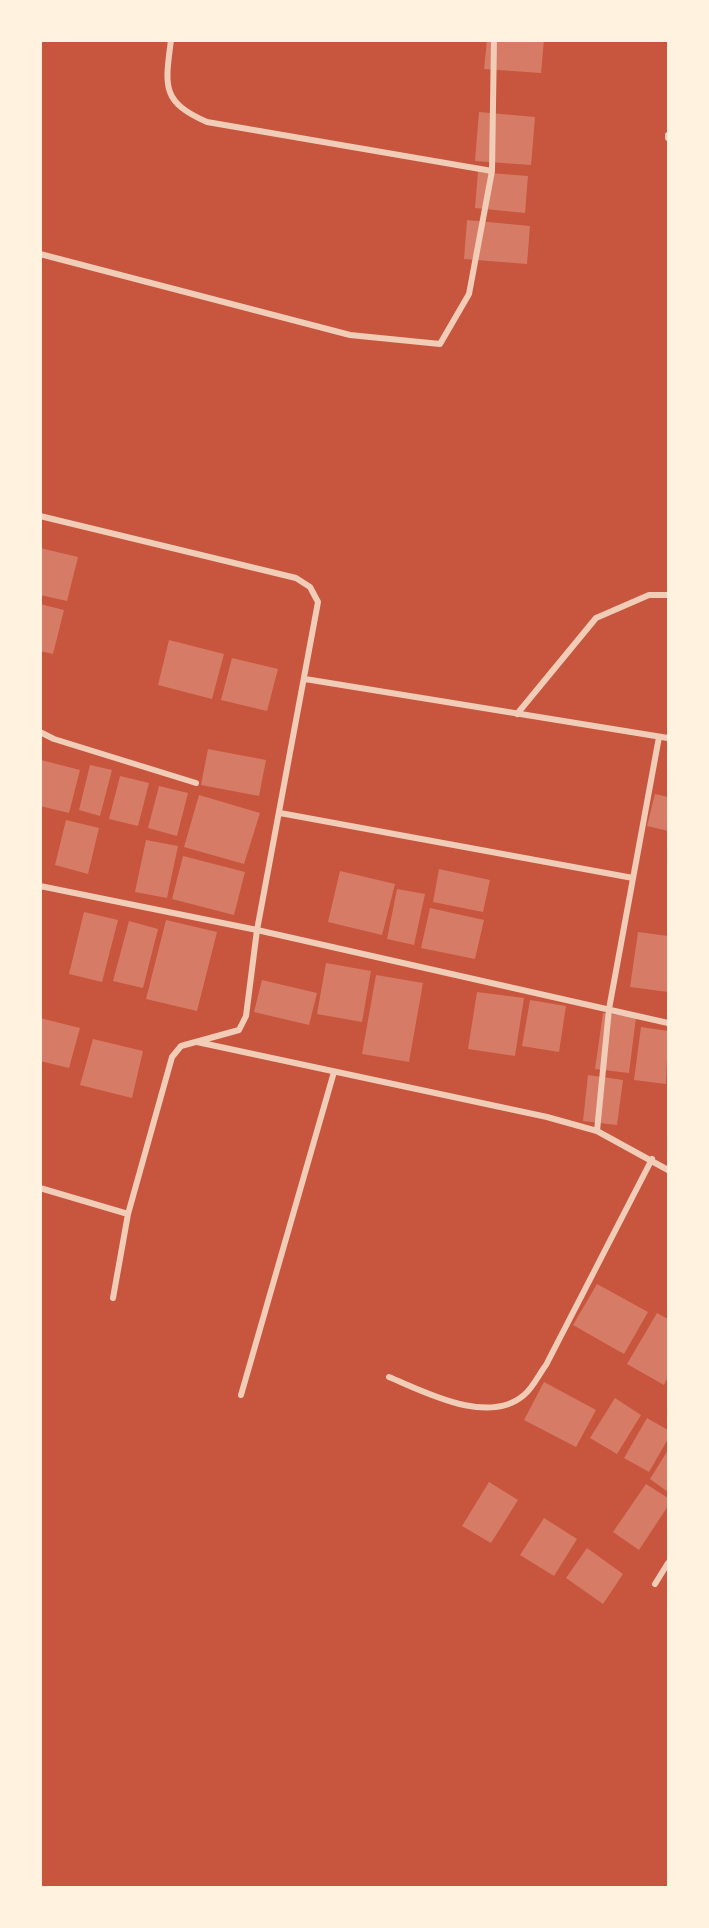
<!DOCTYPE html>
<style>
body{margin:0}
#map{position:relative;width:709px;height:1928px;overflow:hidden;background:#c8553d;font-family:"Varela Round",sans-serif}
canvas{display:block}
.frame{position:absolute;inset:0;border:42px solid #fff3e0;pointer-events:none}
</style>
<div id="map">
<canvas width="709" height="1928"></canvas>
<div class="frame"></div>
</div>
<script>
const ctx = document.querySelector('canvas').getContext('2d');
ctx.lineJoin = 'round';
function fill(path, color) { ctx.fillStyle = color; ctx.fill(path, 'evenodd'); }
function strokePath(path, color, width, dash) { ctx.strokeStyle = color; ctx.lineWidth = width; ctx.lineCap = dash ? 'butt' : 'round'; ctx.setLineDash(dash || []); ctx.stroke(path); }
const building = new Path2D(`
 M487 40H544L541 73 484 69Z
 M479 112 535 117 531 165 475 161Z
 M478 172 528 176 525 213 475 208Z
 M467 220 530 226 527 264 464 259Z
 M40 548 78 557 67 601 40 595Z
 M40 604 64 610 53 654 40 651Z
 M169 640 224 654 212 699 158 685Z
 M232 658 278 669 267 711 221 700Z
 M208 749 266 760 259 796 201 785Z
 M41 760 80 770 69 813 40 806Z
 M90 765 112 770 100 816 79 810Z
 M120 776 149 783 138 826 109 819Z
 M159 786 188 793 177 836 148 828Z
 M655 794 668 797V831L647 826Z
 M199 795 260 813 244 864 184 847Z
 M66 820 99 828 88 874 55 865Z
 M146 840 178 846 167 898 135 892Z
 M183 856 245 872 234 915 172 899Z
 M439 869 490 880 483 912 433 902Z
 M340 871 395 884 382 935 328 922Z
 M397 889 425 894 414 945 387 939Z
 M430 908 484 920 475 959 421 948Z
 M84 912 118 920 102 982 69 974Z
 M166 920 217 932 197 1011 146 999Z
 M129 921 158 929 143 988 113 981Z
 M638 932 668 936V992L630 987Z
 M326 963 371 971 362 1022 317 1014Z
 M376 975 423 983 409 1062 362 1054Z
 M262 980 317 993 309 1025 254 1012Z
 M477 992 524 998 515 1056 468 1049Z
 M530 1000 566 1006 559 1052 522 1046Z
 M603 1013 636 1017 629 1073 595 1069Z
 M40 1018 80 1028 69 1068 40 1061Z
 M641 1027 668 1031 666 1084 634 1080Z
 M93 1039 143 1051 132 1098 80 1085Z
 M588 1075 623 1080 617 1125 583 1121Z
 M597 1284 648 1312 624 1354 573 1325Z
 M657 1313 668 1319V1377L664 1385 627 1364Z
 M544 1382 596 1410 576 1447 524 1420Z
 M615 1398 641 1415 617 1454 590 1438Z
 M647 1418 668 1430V1439L649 1472 624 1458Z
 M668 1450V1492L650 1479Z
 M489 1482 518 1500 491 1543 462 1526Z
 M646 1484 668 1498V1506L639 1550 613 1532Z
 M544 1518 577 1539 554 1576 520 1555Z
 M587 1548 623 1574 603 1604 566 1578Z`);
const minor = new Path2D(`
 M171 40C165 86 161 102 207 122L492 171
 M668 138V135
 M40 254 350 335 440 344 469 294 492 171 494 40
 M40 516 296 578 310 587 318 602 257 930 246 1016 239 1030 181 1046 172 1057 128 1214 113 1298
 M305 679 668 738
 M517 714 596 618 649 595H668
 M40 732 54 739 196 783
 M280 813 633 878
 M40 886 257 930 668 1023
 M197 1042 547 1117 597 1131 668 1170
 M597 1131 609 1009 659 737
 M40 1188 128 1214
 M389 1377C425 1392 488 1426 524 1395 533 1388 539 1374 546 1365L652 1159
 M241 1395 334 1072
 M655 1584 668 1563`);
fill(building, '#d67c66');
strokePath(minor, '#f1ccb7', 6);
</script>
